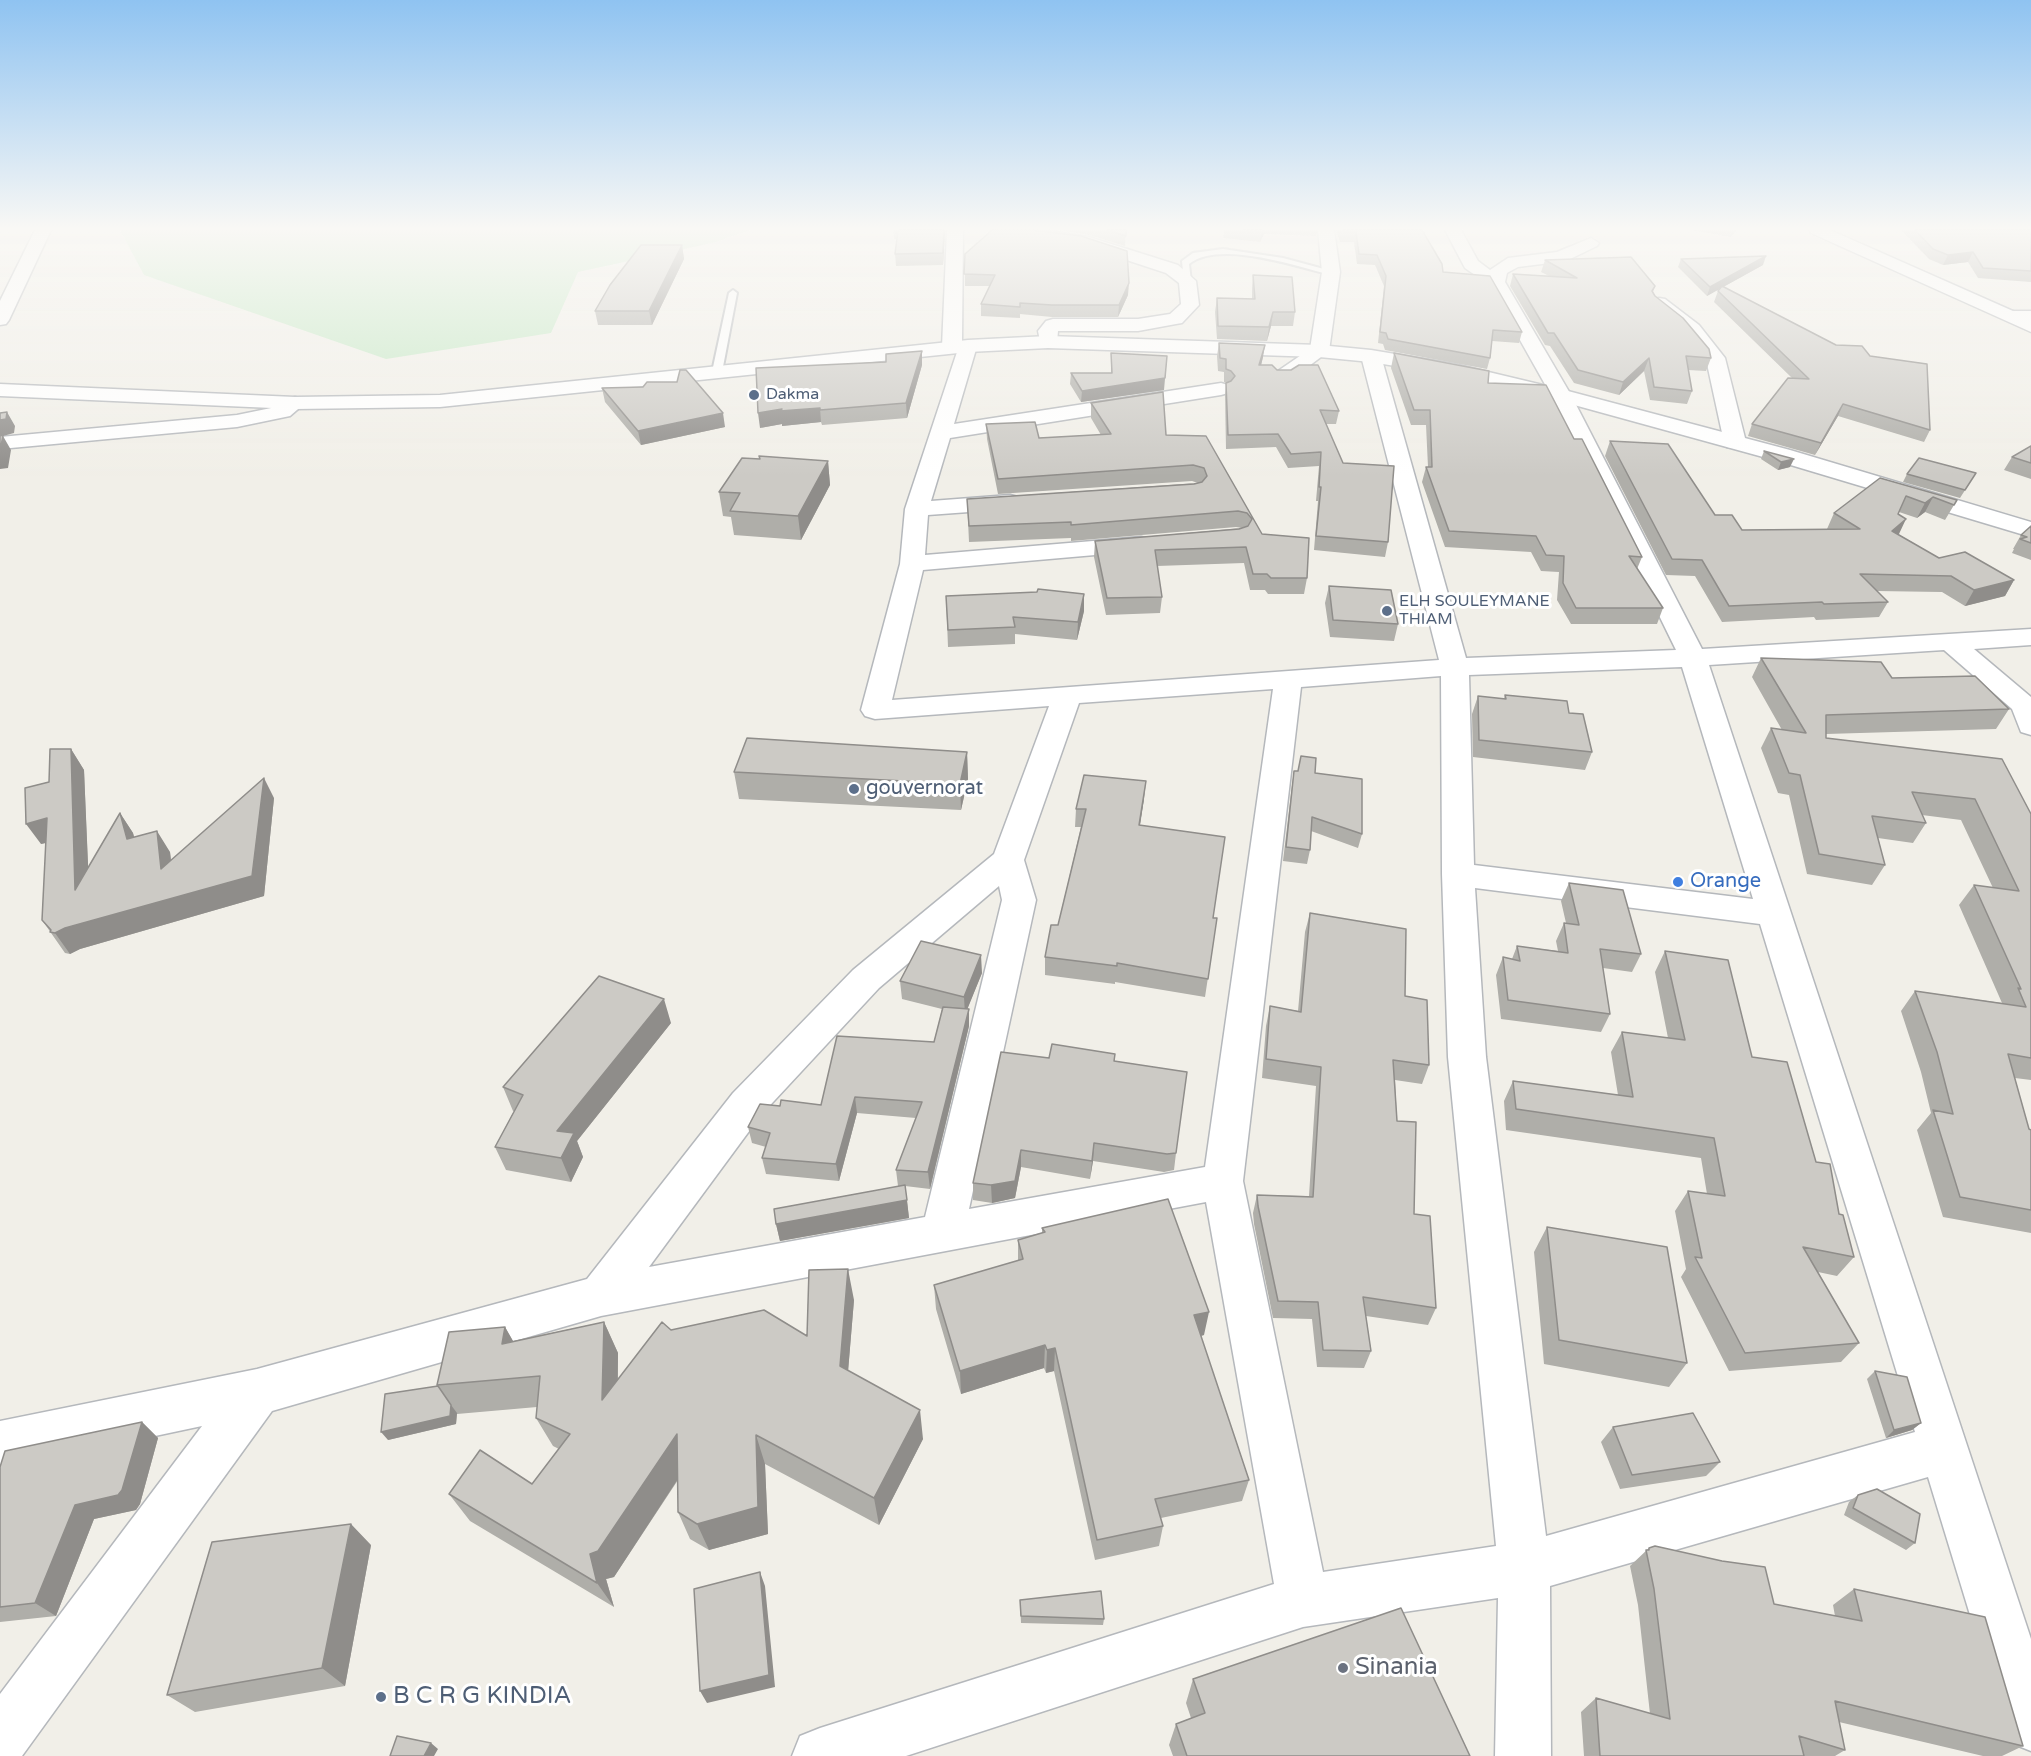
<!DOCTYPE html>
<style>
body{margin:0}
canvas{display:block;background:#f1efe8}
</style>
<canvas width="2031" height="1756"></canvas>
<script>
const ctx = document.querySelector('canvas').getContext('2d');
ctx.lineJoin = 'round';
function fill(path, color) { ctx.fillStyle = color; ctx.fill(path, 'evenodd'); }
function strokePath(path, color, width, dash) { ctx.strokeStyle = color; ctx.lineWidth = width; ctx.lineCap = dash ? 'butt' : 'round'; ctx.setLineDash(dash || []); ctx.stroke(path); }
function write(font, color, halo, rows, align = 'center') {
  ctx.font = font + ' "Varela Round",sans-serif'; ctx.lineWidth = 6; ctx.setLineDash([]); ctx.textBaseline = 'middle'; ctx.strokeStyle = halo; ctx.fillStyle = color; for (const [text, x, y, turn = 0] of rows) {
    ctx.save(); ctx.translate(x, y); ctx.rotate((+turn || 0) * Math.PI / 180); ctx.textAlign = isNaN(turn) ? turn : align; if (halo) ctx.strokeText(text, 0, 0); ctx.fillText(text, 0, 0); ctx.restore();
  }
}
const green = new Path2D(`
 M120 230H750L716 242 578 272 551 333 386 359 144 275Z`);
const service = new Path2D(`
 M1223 249 1283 258 1335 272 1331 275C1295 266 1220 240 1189 264L1191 281 1184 283 1182 261 1193 253Z
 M733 290 737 293 722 372 717 375 712 372 729 293Z`);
const minor = new Path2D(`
 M35 230H51L9 320 6 324 0 325V301Z
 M947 230H963L962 342H975L977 346 954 424 1221 383 1228 385 1231 389 1228 393 1221 395 950 438 931 501 1010 495 1018 497 1022 502 1018 507 1010 509 928 515 925 555 1141 537 1150 539 1153 544 1150 549 1141 551 923 570 892 700 1439 660 1361 356 1364 352H1378L1381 356 1466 658 1676 650 1551 395 1489 285 1465 268 1445 230H1461L1478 261 1490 270 1508 258 1557 252 1591 238 1599 243 1597 246 1566 261 1518 267 1507 273 1505 282 1571 395 1702 649 2031 629V645L1974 649 2031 697V735L2021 732 2012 709 1944 650 1709 665 2031 1639V1751L2011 1743 2003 1723 1928 1477 1550 1586 1551 1756H1495L1498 1598 1303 1627 906 1756H792L800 1736 820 1728 1274 1584 1206 1202 601 1316 272 1411 22 1756H0V1694L202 1426 0 1469V1421L257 1369 587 1279 733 1093 853 970 994 854 1049 706 875 719 865 716 861 710 900 564 905 509 957 352 945 351 942 347ZM1682 667 1753 899 1474 865 1469 675ZM1441 676 1442 874 1448 1057 1496 1546 1323 1572 1243 1181 1301 687ZM1273 689 1205 1167 969 1209 1036 900 1024 860 1079 703ZM999 886 1002 900 925 1217 649 1267 761 1115 879 988ZM1475 888 1760 924 1915 1432 1546 1536 1486 1057Z
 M998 230H1043L1089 237 1178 265 1196 281 1199 305 1182 323 1176 324 1138 331H1058L1057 342 1055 346H1041L1038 331 1046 321 1053 319H1138L1170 314 1181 304 1179 283 1166 273 1081 245 1006 235Z
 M1318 230H1334L1340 272 1329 351 1289 381H1275L1272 377 1275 373 1310 349 1322 272Z
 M1659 298 1665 299 1699 325 1725 358 1746 442 1743 447 1735 448 1727 447 1724 442 1706 359 1685 333 1653 307 1650 303 1653 299Z
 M2012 311H2031V321L2006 320 2003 316 2006 312Z
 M295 397 302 399 305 403 290 416 237 427 0 449V437L237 415 276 407 288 399Z`);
const tertiary = new Path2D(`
 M1809 230H1830L2031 319V332L1811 233Z
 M1048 336 1319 345 1371 350 1455 364 1568 391 1790 450 2031 522V537L1774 460 1556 400 1455 376 1371 362 1319 357 1048 348 968 352 440 407 295 409 0 396V384L295 397 440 395 968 340Z`);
const wall = new Path2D(`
 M893 230H945L943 265 896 266 895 254 897 239H894Z
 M1058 230H1126L1125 246 1089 235Z
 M1224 230H1318L1316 236 1264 234 1260 242 1223 238Z
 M1336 230H1422L1443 272 1522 332 1519 343 1492 341 1490 358 1487 369 1385 350 1383 344 1378 343 1384 286 1375 265 1357 264 1354 242H1340Z
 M1691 230H1737L1730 237Z
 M1901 230H2031V282L1978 278 1968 262 1943 265 1929 259Z
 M682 245 684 259 652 325H598L595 311Z
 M965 254 1128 295 1118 317H1052L1020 314V318L981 316V304L990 286H965Z
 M1681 259 1763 265 1723 287 1836 345 1870 356 1930 430 1924 442 1838 416 1815 455 1748 436 1752 424 1792 378 1714 302 1718 291 1720 288 1707 296 1678 267Z
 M1545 260 1655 286 1653 292 1655 296 1711 358 1706 371 1688 370 1692 391 1687 404 1650 400 1644 371 1619 395 1574 383 1550 346 1545 345 1510 286 1513 274 1549 276 1541 272Z
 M1253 275 1295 312 1293 326H1271L1267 341 1217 339 1215 312 1217 298 1252 299V288Z
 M1219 343 1263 357 1261 365 1277 370 1339 411 1336 424H1326L1343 463 1388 542 1385 557 1314 550 1318 501H1316L1319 466 1288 468 1276 447 1226 449 1225 396 1226 383H1227L1224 382V372L1218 371 1217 356Z
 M1111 353 1164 390 1081 402 1070 384 1071 373H1111Z
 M1394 353 1488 383 1574 439 1642 557 1637 569 1663 608 1657 624H1571L1557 600 1559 572 1541 571 1531 552 1445 547 1422 482 1426 467H1428L1426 425H1411L1391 368Z
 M922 365 907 418 822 425 821 422 782 426V424L760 428Z
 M643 387 725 427 641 445 605 402 602 388Z
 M1091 403 1166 435 1206 436 1262 534 1307 578 1304 594H1268L1265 590H1250L1244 563 1157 566 1162 597 1160 613 1106 615 1094 557 1095 541 1242 528 1236 527 1071 541V538L969 542 967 499 1198 483 1192 481 998 494 987 439 986 424 1039 438 1101 435 1091 418Z
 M1610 441 1715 515 1742 530 1828 529H1827L1834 513 1880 478 1957 500 1945 520 1925 512 1917 518 1899 512 1898 514V534L1939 558 2014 580 2005 596 1965 606 1942 592 1876 591 1888 602 1879 617 1816 620 1814 617 1722 622 1695 576 1666 575 1605 456Z
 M2031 446V479L2004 470 2012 457Z
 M1764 451 1790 467 1778 470 1761 459Z
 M828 461 830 485 801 540 734 535 731 517 723 516 719 492Z
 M1976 473 1960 498 1903 482 1907 474Z
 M2031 526V560L2012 553 2014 549H2013L2021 535Z
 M1329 586 1398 624 1394 641 1330 637 1325 603Z
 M946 596 1084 611 1077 640 1015 634V644L948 647Z
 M1761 658 1892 678 2009 709 1996 729 1826 734V738L2031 814V1080L2015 1078 2029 1129 2031 1130V1233L1943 1217 1917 1130 1931 1113 1921 1072 1901 1011 1915 991 2002 1003 1959 905 1974 885 1993 888 1961 820 1922 815 1926 823 1913 843 1878 838 1885 865 1872 885 1807 874 1789 795 1778 793 1761 748 1771 728 1782 730 1752 677Z
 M1505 695 1592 752 1585 770 1473 757 1472 714 1478 696 1504 699Z
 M71 749 84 770 88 868 120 813 133 833 134 837 170 852 171 860 274 798 264 896 80 949 70 954 65 953 42 920 46 843 41 844 49 782Z
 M967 752 968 779 961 810 739 799 734 772Z
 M1294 771 1362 834 1358 848 1311 831 1310 850 1307 864 1283 861 1292 785Z
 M1144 799 1140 826 1213 918H1217L1205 997 1115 982V984L1045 975V957L1058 925 1081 827H1075L1076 809Z
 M1569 883 1641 954 1632 972 1603 968 1610 1014 1601 1032 1501 1019 1496 975 1503 957 1512 959 1517 946 1558 951 1556 941 1564 923H1566L1561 901Z
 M1310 913 1405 996 1429 1065 1422 1084 1395 1080 1397 1121 1414 1214 1436 1308 1428 1325 1366 1316 1371 1351 1364 1368 1317 1367 1312 1319 1273 1318 1254 1224 1253 1213 1257 1195 1309 1196 1316 1086 1262 1078 1266 1026 1270 1006 1298 1011 1305 932Z
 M1665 951 1752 1057 1816 1162 1839 1214 1854 1257 1837 1276 1818 1272 1859 1343 1841 1362 1729 1371 1681 1277 1686 1269 1675 1211 1688 1191 1707 1194 1701 1158 1506 1130 1504 1101 1513 1081 1618 1095 1611 1052 1622 1032 1668 1038 1655 972Z
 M982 973 967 1009 969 1026 930 1189 905 1186 909 1218 780 1241 776 1224 900 1186H898L896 1170 916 1118 857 1113 839 1181 766 1174 762 1158 766 1147 752 1143 748 1127 780 1106 821 1105 934 1042 942 1009 902 999 900 981Z
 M671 1023 577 1141 583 1157 571 1182 506 1170 495 1147 514 1111H513L503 1087Z
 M1115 1054V1061L1176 1153 1174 1170 1164 1172 1093 1161 1090 1179 1021 1167 1015 1198 992 1203 973 1200V1183L1049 1058Z
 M1547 1227 1687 1363 1669 1387 1544 1364 1534 1252Z
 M1042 1228 1204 1335 1200 1336 1249 1480 1242 1501 1161 1518 1163 1526 1159 1546 1095 1560 1054 1371 1046 1373 1044 1368 961 1394 936 1309 934 1285 1018 1261V1240L1042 1233Z
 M854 1300 848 1371 923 1439 879 1525 765 1464 768 1534 709 1550 690 1539 678 1512V1480L614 1577 606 1579 614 1607 470 1521 449 1494 532 1484 559 1449 553 1446 536 1418 537 1407 457 1414V1413L456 1424 388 1440 438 1386 437 1385 505 1327 513 1341 604 1322 618 1353V1380L671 1330 807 1336Z
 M1875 1371 1921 1423 1912 1430 1886 1438 1867 1379Z
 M142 1422 158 1438 140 1504 136 1510 94 1519 56 1616 0 1622V1467Z
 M1613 1427 1720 1462 1706 1476 1620 1489 1601 1442Z
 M1858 1495 1915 1543 1906 1550 1844 1515 1849 1502Z
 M371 1545 345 1686 195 1712 167 1695Z
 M1649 1548 1774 1604 1835 1616 1833 1605 1854 1589 2023 1746 2002 1756H1983L1839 1722 1845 1750 1835 1756H1584L1581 1712 1596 1698 1650 1714 1638 1605 1630 1566Z
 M1020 1600 1104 1619 1103 1625 1021 1623Z
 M1193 1679 1470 1756H1173L1169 1745 1176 1724 1191 1718 1186 1703Z`);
const shadedWall = new Path2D(`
 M944 230H945L943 265V253Z
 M1262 230H1265L1264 234 1260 242Z
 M1733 230H1737L1730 237Z
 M682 245 684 259 652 325 649 311Z
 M1973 252 1968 262 1943 265 1948 255Z
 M1766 256 1763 265 1707 296 1710 287Z
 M1129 283 1128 295 1118 317 1119 305Z
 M1273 312 1271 326 1267 341 1269 327Z
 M1265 345 1263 357 1258 378 1259 365Z
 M922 351V365L907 418 906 403Z
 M1167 356 1164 390 1081 402 1082 391Z
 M1649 358 1644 371 1619 395 1623 382Z
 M1843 404 1838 416 1815 455 1821 443Z
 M820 408 821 422 782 426V424L760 428 758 413 782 409Z
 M7 412 15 426 14 433 3 436 11 450 8 468 0 469V420Z
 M723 413 725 427 641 445 638 431Z
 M1794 459 1790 467 1778 470 1781 462Z
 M828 461 830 485 801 540 798 516Z
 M1933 497 1925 512 1917 518 1925 503Z
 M1906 519 1899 534 1884 546 1892 531Z
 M2014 580 2005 596 1965 606 1974 590Z
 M1084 594V611L1077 640 1078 622Z
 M71 749 84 770 90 910 75 890Z
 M967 752 968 779 961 810 960 784Z
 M264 778 274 798 264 896 80 949 70 954 55 933 65 928 252 876Z
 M1146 781 1144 799 1137 843 1139 825Z
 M120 813 133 833 140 859 127 839Z
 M47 818 61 839 41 844 26 824Z
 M157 831 170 852 174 889 161 869Z
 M981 955 982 973 965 1015 964 997Z
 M664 999 671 1023 577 1141 583 1157 571 1182 561 1158 557 1131Z
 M969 1009V1026L930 1189 928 1172Z
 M855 1097 857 1113 839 1181 836 1164Z
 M1094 1143 1093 1161 1090 1179Z
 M1021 1150V1167L1015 1198 992 1203 991 1185Z
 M907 1200 909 1218 780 1241 776 1224Z
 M848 1269 854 1300 846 1396 840 1366Z
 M1209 1312 1204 1335 1189 1339 1194 1315Z
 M604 1322 618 1353 617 1429 602 1400Z
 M505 1327 522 1357 502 1344Z
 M1045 1345 1044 1368 961 1394 960 1371Z
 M1055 1348 1054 1371 1046 1373 1047 1350Z
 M451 1405 457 1413 456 1424 388 1440 381 1432Z
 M920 1410 923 1439 879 1525 874 1498Z
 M142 1422 158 1438 140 1504 136 1510 94 1519 56 1616 35 1603 75 1505Z
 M1921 1423 1912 1430 1886 1438 1894 1430Z
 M677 1434 689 1462 614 1577 606 1579 614 1607 597 1583 590 1554Z
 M756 1435 765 1464 768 1534 709 1550 697 1524Z
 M351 1524 371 1545 345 1686 322 1668Z
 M760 1572 765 1586 775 1687 707 1703 700 1691Z
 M431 1743 438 1749 434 1756H424Z`);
const building = new Path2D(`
 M898 230H944L943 253 895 254Z
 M992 230H1033L1081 236 1127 251 1129 283 1119 305H1052L1020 303V307L981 304 995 275 964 274 965 254Z
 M1107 230H1126V236Z
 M1243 230H1262L1261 232Z
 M1342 230H1422L1442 264 1443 272 1490 276 1522 332 1493 330 1490 358 1388 339 1386 333 1380 332 1386 276 1377 255 1359 254 1356 232 1342 231Z
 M1915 230H2031V271L1983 268 1973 252 1948 255 1933 249Z
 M641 245H682L649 311H595L610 285Z
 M1766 256 1710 287 1681 259Z
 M1631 257 1655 286 1652 291 1655 296 1683 318 1709 349 1711 358 1686 356 1692 391 1654 387 1649 358 1623 382 1578 370 1554 333H1548L1513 274 1577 278 1545 260Z
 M1253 275 1292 277 1295 312H1273L1269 327 1218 326 1217 298 1255 299Z
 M1722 286 1836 345 1862 346 1870 356 1927 364 1930 430 1843 404 1821 443 1752 424 1788 378 1809 379 1718 291Z
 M1219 343 1265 345 1259 365H1272L1277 370H1291L1299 365H1318L1339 411 1320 410 1343 463 1394 466 1388 542 1316 536 1321 487H1319L1321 452 1291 454 1278 434 1228 435 1226 383 1231 381 1235 376 1231 371 1226 369V359L1220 358Z
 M922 351 906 403 820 410V408L780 411 782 409 758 413 756 368 886 362V354Z
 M1111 353 1167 356 1165 378 1082 391 1071 373H1112Z
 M1394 353 1489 371 1488 383 1546 385 1574 439H1582L1642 557 1629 556 1663 608H1576L1563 583 1564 556 1546 555 1536 536 1449 531 1426 467H1432L1430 410H1414Z
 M680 370H686L723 413 638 431 602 388 643 387 647 382H677Z
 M1163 392 1166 435 1206 436 1262 534 1309 538 1307 578H1271L1267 574H1253L1246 547 1155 550 1162 597 1107 598 1095 541 1239 529 1248 526 1252 519 1247 513 1238 511 1071 525V522L969 526 967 499 1194 484 1202 482 1207 476 1204 468 1193 465 998 479 986 424 1035 422 1039 438 1111 434 1091 403Z
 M7 412 6 419 0 420V413Z
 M3 435 0 452V436Z
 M1610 441 1668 444 1715 515H1732L1742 530 1860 529 1834 513 1880 478 1957 500 1954 505 1933 497 1925 503 1906 496 1898 514 1906 519 1892 531 1939 558 1965 552 2014 580 1974 590 1951 576 1860 574 1888 602 1824 604 1822 602 1729 606 1702 560 1672 559Z
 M2031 446V463L2012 457Z
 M1764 451 1794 459 1781 462Z
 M759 456 828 461 798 516 730 511 740 493 719 492 742 458 760 459Z
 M1919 458 1976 473 1965 490 1907 474Z
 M2031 526V543L2020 539 2027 537 2021 535Z
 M1329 586 1391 590 1398 624 1333 620Z
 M1038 589 1084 594 1078 622 1013 617 1015 627 948 630 946 596 1037 592Z
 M1761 658 1881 662 1892 678 1975 676 2009 709 1826 715V738L2002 759 2031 814V1058L2008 1054 2029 1129 2031 1130V1210L1960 1197 1933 1110 1953 1114 1937 1052 1915 991 2026 1007 2018 988 2021 989 1974 885 2019 891 1975 799 1912 792 1926 823 1872 816 1885 865 1819 854 1800 775 1789 773 1771 728 1806 733Z
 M1505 695 1567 701 1569 713 1583 714 1592 752 1479 740 1478 696 1506 699Z
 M747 738 967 752 960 784 734 772Z
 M50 749H71L75 890 120 813 127 839 157 831 161 869 264 778 252 876 65 928 55 933 50 932 51 930 42 920 47 818 26 824 25 788 49 782Z
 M1301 756 1316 758 1315 773 1362 779V834L1312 817 1310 850 1286 847 1294 771H1298Z
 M1084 775 1146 781 1139 825 1225 837 1213 918H1217L1208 979 1117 963V966L1045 957 1051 925H1058L1086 809H1076Z
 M1569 883 1623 890 1641 954 1600 949 1610 1014 1508 1000 1503 957 1520 961 1517 946 1568 953 1564 923 1579 925Z
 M1310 913 1406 929 1405 996 1427 1000 1429 1065 1393 1060 1397 1121 1416 1122 1414 1214 1430 1216 1436 1308 1363 1297 1371 1351 1323 1350 1318 1302 1278 1301 1258 1206 1257 1195 1313 1197 1321 1067 1266 1059 1270 1006 1301 1012Z
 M921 941 981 955 964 997 900 981Z
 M1665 951 1728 960 1752 1057 1787 1062 1816 1162 1830 1164 1839 1214 1843 1215 1854 1257 1803 1247 1859 1343 1745 1353 1695 1257 1702 1258 1688 1191 1725 1196 1714 1138 1516 1109 1513 1081 1633 1097 1622 1032 1685 1040Z
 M599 976 664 999 557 1131 574 1133 561 1158 495 1147 523 1095 503 1087Z
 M943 1007 969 1009 928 1172 896 1170 922 1102 855 1097 836 1164 762 1158 770 1133 748 1127 760 1104 780 1106 781 1100 821 1105 837 1036 934 1042Z
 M1052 1044 1115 1054 1114 1061 1187 1072 1176 1153 1167 1154 1094 1143 1092 1161 1021 1150 1015 1181 991 1185 973 1183 1001 1052 1049 1058Z
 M905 1185 907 1200 776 1224 774 1209Z
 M1168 1199 1209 1312 1194 1315 1249 1480 1155 1499 1163 1526 1097 1540 1055 1348 1047 1350 1045 1345 960 1371 934 1285 1023 1259 1018 1240 1045 1232 1042 1228Z
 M1547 1227 1667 1247 1687 1363 1559 1340Z
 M848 1269 840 1366 920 1410 874 1498 756 1435 758 1507 697 1524 678 1512 677 1434 598 1551 590 1554 597 1583 449 1494 480 1450 532 1484 570 1434 536 1418 540 1376 437 1385 449 1332 505 1327 502 1344 604 1322 602 1400 662 1322 671 1330 764 1310 807 1336 809 1270Z
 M1875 1371 1907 1377 1921 1423 1894 1430Z
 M438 1386 451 1405 450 1416 381 1432 385 1394Z
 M1693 1413 1720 1462 1632 1475 1613 1427Z
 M142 1422 122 1490 118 1495 75 1505 35 1603 0 1607V1467L5 1451Z
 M1877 1489 1920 1514 1915 1543 1853 1508 1858 1495Z
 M351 1524 322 1668 167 1695 212 1542Z
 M1655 1546 1722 1561 1765 1567 1774 1604 1862 1621 1854 1589 1985 1617 2023 1746 1835 1701 1845 1750 1799 1736 1804 1756H1600L1596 1698 1670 1719 1654 1589 1646 1550H1649V1548Z
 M760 1572 769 1675 700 1691 694 1589Z
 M1101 1591 1104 1619 1021 1616 1020 1600Z
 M1401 1608 1470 1756H1187L1176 1724 1205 1713 1193 1679Z
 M397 1736 431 1743 424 1756H390Z`);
const markers = [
 [754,395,6,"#5c6f8a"],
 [1387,611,6,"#5c6f8a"],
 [854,789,6,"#5c6f8a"],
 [1678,882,6,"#3f7fe0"],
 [1343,1668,6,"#6b7280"],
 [381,1697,6,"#5c6f8a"]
];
const farServicenames = [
 ["Dakma",766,395],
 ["ELH SOULEYMANE",1399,602],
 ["THIAM",1399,620]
];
const serviceNames = [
 ["gouvernorat",866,789]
];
const shopNames = [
 ["Orange",1690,882]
];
const nearWorshipnames = [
 ["Sinania",1355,1668]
];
const nearServicenames = [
 ["B C R G KINDIA",393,1697]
];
fill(green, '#c5e8c5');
strokePath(service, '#b5b8bc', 4);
strokePath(minor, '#b5b8bc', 3);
strokePath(tertiary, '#b5b8bc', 3);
fill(service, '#fff');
fill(minor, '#fff');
fill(tertiary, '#fff');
fill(wall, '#afaea9');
fill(shadedWall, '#8f8d8a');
fill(building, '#cccac5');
strokePath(building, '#8f8d8a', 1.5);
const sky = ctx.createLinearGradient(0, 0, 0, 476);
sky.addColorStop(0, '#8fc3f1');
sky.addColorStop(0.48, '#f9f8f5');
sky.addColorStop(1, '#f9f8f500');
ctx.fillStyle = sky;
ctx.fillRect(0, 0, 2031, 476);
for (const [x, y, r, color] of markers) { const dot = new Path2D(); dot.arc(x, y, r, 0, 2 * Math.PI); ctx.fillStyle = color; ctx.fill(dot); strokePath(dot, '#fff', 2); }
write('16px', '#4e5e75', '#fff', farServicenames, 'left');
write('20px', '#4e5e75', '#fff', serviceNames, 'left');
write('20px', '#366cbe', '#fff', shopNames, 'left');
write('24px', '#5b616d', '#fff', nearWorshipnames, 'left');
write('24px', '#4e5e75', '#fff', nearServicenames, 'left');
</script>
